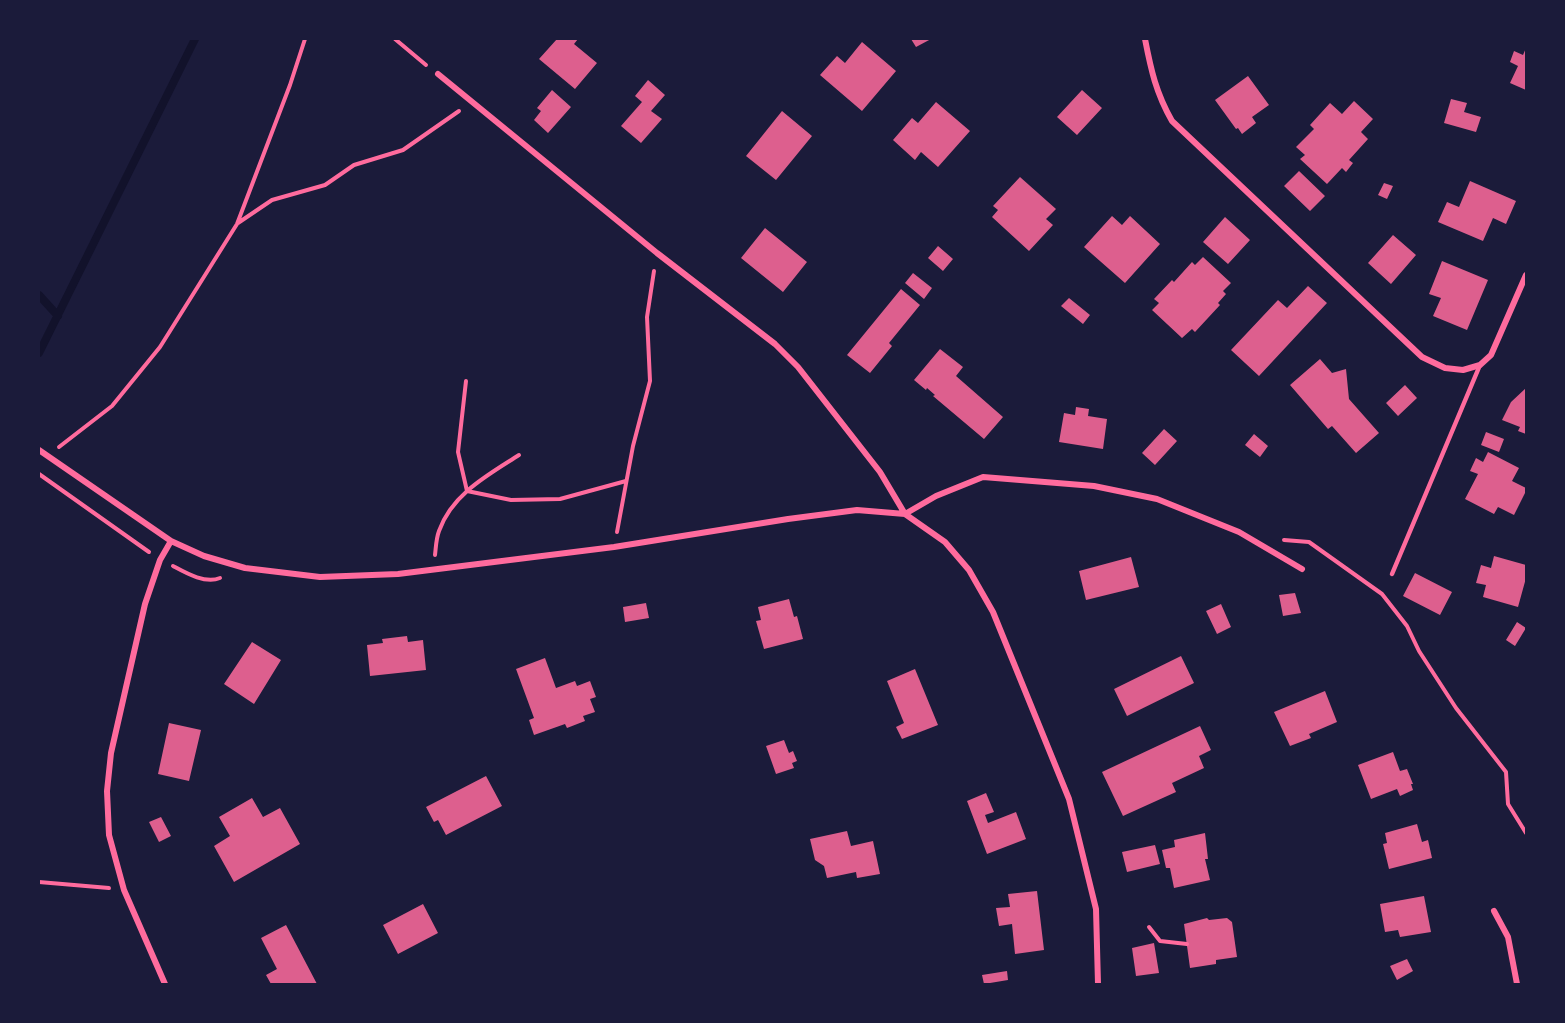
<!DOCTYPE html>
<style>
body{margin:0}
#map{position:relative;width:1565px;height:1023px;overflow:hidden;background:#1b1b3a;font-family:"Public Sans",sans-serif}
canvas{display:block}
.frame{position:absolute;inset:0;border:40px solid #1b1b3a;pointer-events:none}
</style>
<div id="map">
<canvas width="1565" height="1023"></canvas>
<div class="frame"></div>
</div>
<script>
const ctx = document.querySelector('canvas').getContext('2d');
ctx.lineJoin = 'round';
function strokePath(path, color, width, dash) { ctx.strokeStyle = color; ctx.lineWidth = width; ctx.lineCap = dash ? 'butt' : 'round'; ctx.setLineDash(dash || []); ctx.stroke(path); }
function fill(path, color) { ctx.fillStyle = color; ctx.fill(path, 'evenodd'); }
const stream = new Path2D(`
 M39 295 58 316
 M39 353 195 39`);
const building = new Path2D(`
 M557 39H578L574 44 597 63 575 89 539 59Z
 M911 39H931L916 47Z
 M862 42 896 71 862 111 820 75 837 56 845 63Z
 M1526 48V90L1510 83 1518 66 1510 62 1514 51 1523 55Z
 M1248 76 1269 105 1252 117 1256 123 1242 134 1238 128 1236 129 1215 100Z
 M648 80 665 95 651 111 662 119 641 143 621 126 642 102 635 96Z
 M552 90 571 107 548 133 534 120 541 111 537 108Z
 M1082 90 1102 108 1077 135 1057 117Z
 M1451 99 1467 103 1464 112 1481 117 1476 132 1444 123Z
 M1354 101 1373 119 1361 132 1368 139 1349 160 1353 163 1346 172 1342 168 1327 184 1300 159 1305 155 1296 147 1314 129 1310 125 1330 103 1342 114Z
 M936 102 970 131 938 167 921 152 915 160 893 140 912 118 918 123Z
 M782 111 812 136 776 180 746 156Z
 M1299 171 1325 196 1310 211 1284 186Z
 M1020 177 1056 209 1046 219 1053 225 1029 251 992 217 998 210 993 206Z
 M1470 181 1516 201 1506 224 1493 218 1483 241 1438 222 1447 202 1459 207Z
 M1384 183 1393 186 1387 199 1378 195Z
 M1112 216 1122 225 1130 216 1160 244 1125 283 1084 247Z
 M1225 217 1250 240 1228 264 1203 242Z
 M765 228 807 262 783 292 741 258Z
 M1393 235 1416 255 1391 284 1368 263Z
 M938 246 953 259 943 271 928 258Z
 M1203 257 1231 283 1223 291 1226 294 1218 303 1220 305 1195 332 1192 329 1182 338 1152 310 1159 303 1154 299 1172 280 1174 282 1192 262 1195 265Z
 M1442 261 1488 280 1467 330 1433 316 1441 298 1429 294Z
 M913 273 932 288 924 299 905 283Z
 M1308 286 1327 303 1259 376 1231 350 1278 300 1287 308Z
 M901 289 920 305 889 343 892 346 870 373 847 355Z
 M1069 298 1090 315 1083 324 1061 306Z
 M940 349 963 367 956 376 1003 417 984 439 933 396 935 395 927 388 926 390 914 380Z
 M1320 359 1332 373 1346 369 1349 399 1379 433 1356 453 1332 426 1328 429 1290 385Z
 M1405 385 1417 398 1398 416 1386 403Z
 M1526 388V434L1518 431 1520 427 1502 420 1511 402Z
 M1076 407 1089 409 1088 416 1107 419 1103 449 1059 442 1064 413 1075 415Z
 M1164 429 1177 441 1155 465 1142 453Z
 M1486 432 1504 439 1499 452 1481 445Z
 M1254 434 1268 446 1260 457 1245 445Z
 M1488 452 1519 468 1512 481 1526 488V491L1514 515 1498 507 1494 514 1465 499 1478 474 1470 471 1476 458 1483 462Z
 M1494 556 1526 565V578L1518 607 1483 597 1486 585 1476 583 1481 565 1491 568Z
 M1131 557 1139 587 1086 600 1079 571Z
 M1415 573 1452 592 1440 615 1403 596Z
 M1295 593 1301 613 1283 616 1279 595Z
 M789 599 794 617 797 616 803 639 764 649 756 621 761 620 758 607Z
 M646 603 649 618 625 622 623 607Z
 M1221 604 1231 627 1217 634 1206 611Z
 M1517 622 1526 628 1515 646 1506 640Z
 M407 636 408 642 423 640 426 670 370 676 367 645 383 643 382 639Z
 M252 642 281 660 254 704 224 684Z
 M1181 656 1194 683 1127 716 1114 689Z
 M545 658 556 688 575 681 577 686 590 681 596 697 590 699 595 712 583 716 585 721 567 728 565 724 534 735 529 720 534 718 516 669Z
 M915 669 938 725 902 739 896 727 904 723 887 681Z
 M1325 691 1337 722 1309 734 1311 738 1290 746 1274 712Z
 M169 723 201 730 189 781 158 774Z
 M1200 726 1211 750 1199 756 1204 768 1172 783 1176 792 1123 816 1102 772Z
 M784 740 789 753 793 751 797 761 792 763 794 768 776 774 766 746Z
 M1393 752 1400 771 1407 769 1413 784H1411L1413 790 1400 796 1397 789 1371 799 1358 765Z
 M486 776 502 806 446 835 438 820 434 822 426 807Z
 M986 793 994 812 985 815 988 823 1016 812 1026 839 987 854 967 801Z
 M252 798 263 817 280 808 300 844 234 882 214 846 230 836 219 817Z
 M161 817 171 836 159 842 149 822Z
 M1417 824 1422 842 1428 840 1432 858 1389 869 1383 844 1387 843 1385 833Z
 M847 831 851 846 873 841 880 874 857 878 856 872 827 878 824 866 815 860 810 839Z
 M1205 833 1208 859H1205L1210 880 1174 888 1170 868H1166L1162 850 1175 847 1174 840Z
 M1155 845 1160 864 1127 872 1122 852Z
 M1037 891 1044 950 1015 954 1012 924 999 926 996 908 1010 907 1008 894Z
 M1424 896 1431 932 1400 937 1398 930 1385 932 1380 904Z
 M423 904 438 933 398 954 383 925Z
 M1207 918 1209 920 1227 918 1232 922 1237 957 1216 960V964L1190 968 1184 924Z
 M286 925 317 984H271L266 975 277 969 261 938Z
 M1154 943 1159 973 1136 976 1132 948Z
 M1407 959 1413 971 1397 980 1390 966Z
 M1007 971 1008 980 984 984 982 975Z`);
const path = new Path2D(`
 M395 39 426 65
 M238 223 272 200 325 185 354 165 403 150 459 111
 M466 381 458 452 467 491 511 500 560 499 626 481
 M59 447 112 406 160 347 237 224 290 85 305 39
 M39 474 149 552
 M617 532 633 446 650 381 647 317 654 271
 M1284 540 1309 542 1382 594 1407 626 1419 651 1456 708 1506 772 1508 804 1526 833
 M435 555C436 547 436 539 439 531 452 494 488 475 519 455
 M173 566C186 573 205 584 220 578
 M39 882 109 888
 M1149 927 1160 941 1187 944`);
const service = new Path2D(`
 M1392 574 1480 365`);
const minor = new Path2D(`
 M1145 39C1151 70 1156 93 1172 121L1422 357 1445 368 1463 370 1480 365 1491 355 1526 275
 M438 74 657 253 775 344 798 367 880 472 905 514 936 496 983 477 1094 486 1157 499 1239 532 1302 569
 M39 450 171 541 204 556 245 568 320 577 398 574 614 547 788 519 857 510 905 514 945 542 969 570 993 612 1069 799 1096 909 1098 984
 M1494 911 1508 937 1517 984
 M165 984 124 890 109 835 107 791 111 753 145 604 160 560 171 541`);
strokePath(stream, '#12122b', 8);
fill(building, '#dd5f8e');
strokePath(path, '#ff6b9d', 4);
strokePath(service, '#ff6b9d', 4.5);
strokePath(minor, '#ff6b9d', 6);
</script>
